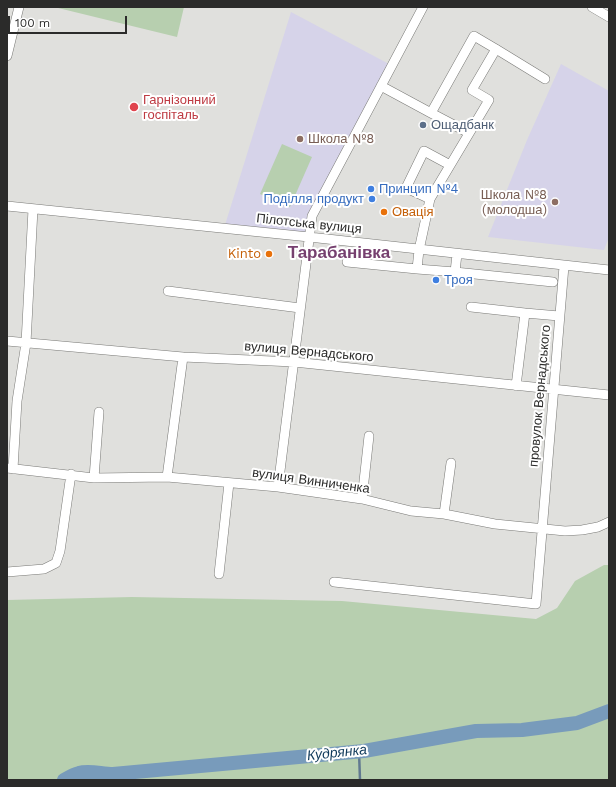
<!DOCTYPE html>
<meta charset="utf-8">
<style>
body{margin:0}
#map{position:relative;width:616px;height:787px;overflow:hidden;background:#e0e0dd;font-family:"Work Sans",sans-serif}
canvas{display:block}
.frame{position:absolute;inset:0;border:8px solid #2b2b2a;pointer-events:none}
.scale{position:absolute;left:8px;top:16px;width:119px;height:18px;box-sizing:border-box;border:2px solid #2b2b2a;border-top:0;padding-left:5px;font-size:12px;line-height:14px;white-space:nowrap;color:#2b2b2a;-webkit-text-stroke:3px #fff;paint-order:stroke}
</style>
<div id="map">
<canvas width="616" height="787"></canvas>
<div class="frame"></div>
<div class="scale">100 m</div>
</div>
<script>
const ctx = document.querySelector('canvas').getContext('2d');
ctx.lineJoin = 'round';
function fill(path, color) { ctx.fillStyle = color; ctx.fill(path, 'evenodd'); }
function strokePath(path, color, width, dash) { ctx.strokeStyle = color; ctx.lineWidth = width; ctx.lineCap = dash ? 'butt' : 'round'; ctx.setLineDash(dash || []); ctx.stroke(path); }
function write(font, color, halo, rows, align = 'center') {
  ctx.font = font + ' "Work Sans",sans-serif'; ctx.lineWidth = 4; ctx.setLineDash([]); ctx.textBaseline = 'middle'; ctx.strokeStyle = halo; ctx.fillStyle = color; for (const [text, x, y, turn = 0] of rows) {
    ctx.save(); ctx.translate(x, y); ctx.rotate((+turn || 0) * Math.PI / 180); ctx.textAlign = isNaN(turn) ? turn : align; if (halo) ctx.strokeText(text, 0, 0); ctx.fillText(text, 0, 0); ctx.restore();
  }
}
const education = new Path2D(`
 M291 12 389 64 306 233 225 225Z
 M561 64 609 91V237L604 250 488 237 527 140Z`);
const green = new Path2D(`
 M54 7H184L177 37Z
 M282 144 312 157 290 207 260 194Z
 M604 565H609V780H7V600L132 597 342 601 536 619 557 608 575 581Z`);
const stream = new Path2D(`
 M359 751 360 780`);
const river = new Path2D(`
 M64 780C69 777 74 774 79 773 89 770 102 774 113 774L364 751 476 731 522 730 577 723 609 711`);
const minor = new Path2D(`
 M592 7 609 17
 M7 56 19 7
 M381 86 431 113 474 36 496 49
 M431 113 469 133
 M430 199 489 100 472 90 496 49 545 79
 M7 206 309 237 609 270
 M347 262 417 269 419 250 430 199 406 188 424 151 450 165
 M417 269 455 272 457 254
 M455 272 553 282
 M168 291 300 308
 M471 307 525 313 516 386
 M525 313 559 316
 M7 341 183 357 294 362 609 395
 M7 468 94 478 167 477 278 487 362 499 411 511 444 514 495 524 565 531 582 530 598 527 609 522
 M13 469 17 401 26 343 33 209
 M167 477 183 357
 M94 478 99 412
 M278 487 312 216 423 7
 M362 499 369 436
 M444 514 451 463
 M7 572 44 569 56 563 60 551 71 474
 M219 574 229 483
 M334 582 536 604 564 266`);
const markers = [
 [134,107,5,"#e0444e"],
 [423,125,4,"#5c6f8a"],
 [300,139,4,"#8d6e63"],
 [371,189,4,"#3f7fe0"],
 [372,199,4,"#3f7fe0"],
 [555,202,4,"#8d6e63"],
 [384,212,4,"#e8710a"],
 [269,254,4,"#e8710a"],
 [436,280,4,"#3f7fe0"]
];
const healthNames = [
 ["Гарнізонний",143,100],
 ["госпіталь",143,115]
];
const serviceNames = [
 ["Ощадбанк",431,125]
];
const educationNames = [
 ["Школа №8",308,139],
 ["Школа №8",547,195,"right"],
 ["(молодша)",547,210,"right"]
];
const shopNames = [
 ["Принцип №4",379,189],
 ["Поділля продукт",364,199,"right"],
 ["Троя",444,280]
];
const foodNames = [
 ["Овація",392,212],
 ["Kinto",261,254,"right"]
];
const streetNames = [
 ["Пілотська вулиця",309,224,6],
 ["вулиця Вернадського",309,352,5],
 ["провулок Вернадського",540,396,-85],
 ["вулиця Винниченка",311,481,8]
];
const waterNames = [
 ["Кудрянка",337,753,-6]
];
const districtNames = [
 ["Тарабанівка",339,253]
];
fill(education, '#d6d3e9');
fill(green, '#b7cfaf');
strokePath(stream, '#617990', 2.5);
strokePath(river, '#789bbb', 14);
strokePath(minor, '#797976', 10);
strokePath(minor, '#fff', 9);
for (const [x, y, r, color] of markers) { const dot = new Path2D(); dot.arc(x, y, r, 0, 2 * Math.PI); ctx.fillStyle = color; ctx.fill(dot); strokePath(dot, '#fff', 1.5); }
write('13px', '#be3a42', '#fff', healthNames, 'left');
write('13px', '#4e5e75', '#fff', serviceNames, 'left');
write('13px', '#785e54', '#fff', educationNames, 'left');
write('13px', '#366cbe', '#fff', shopNames, 'left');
write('13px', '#c56008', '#fff', foodNames, 'left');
write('13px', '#2b2b2a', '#fff', streetNames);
write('italic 14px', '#0f395a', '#fff', waterNames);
write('bold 17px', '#76406f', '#fff', districtNames);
</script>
